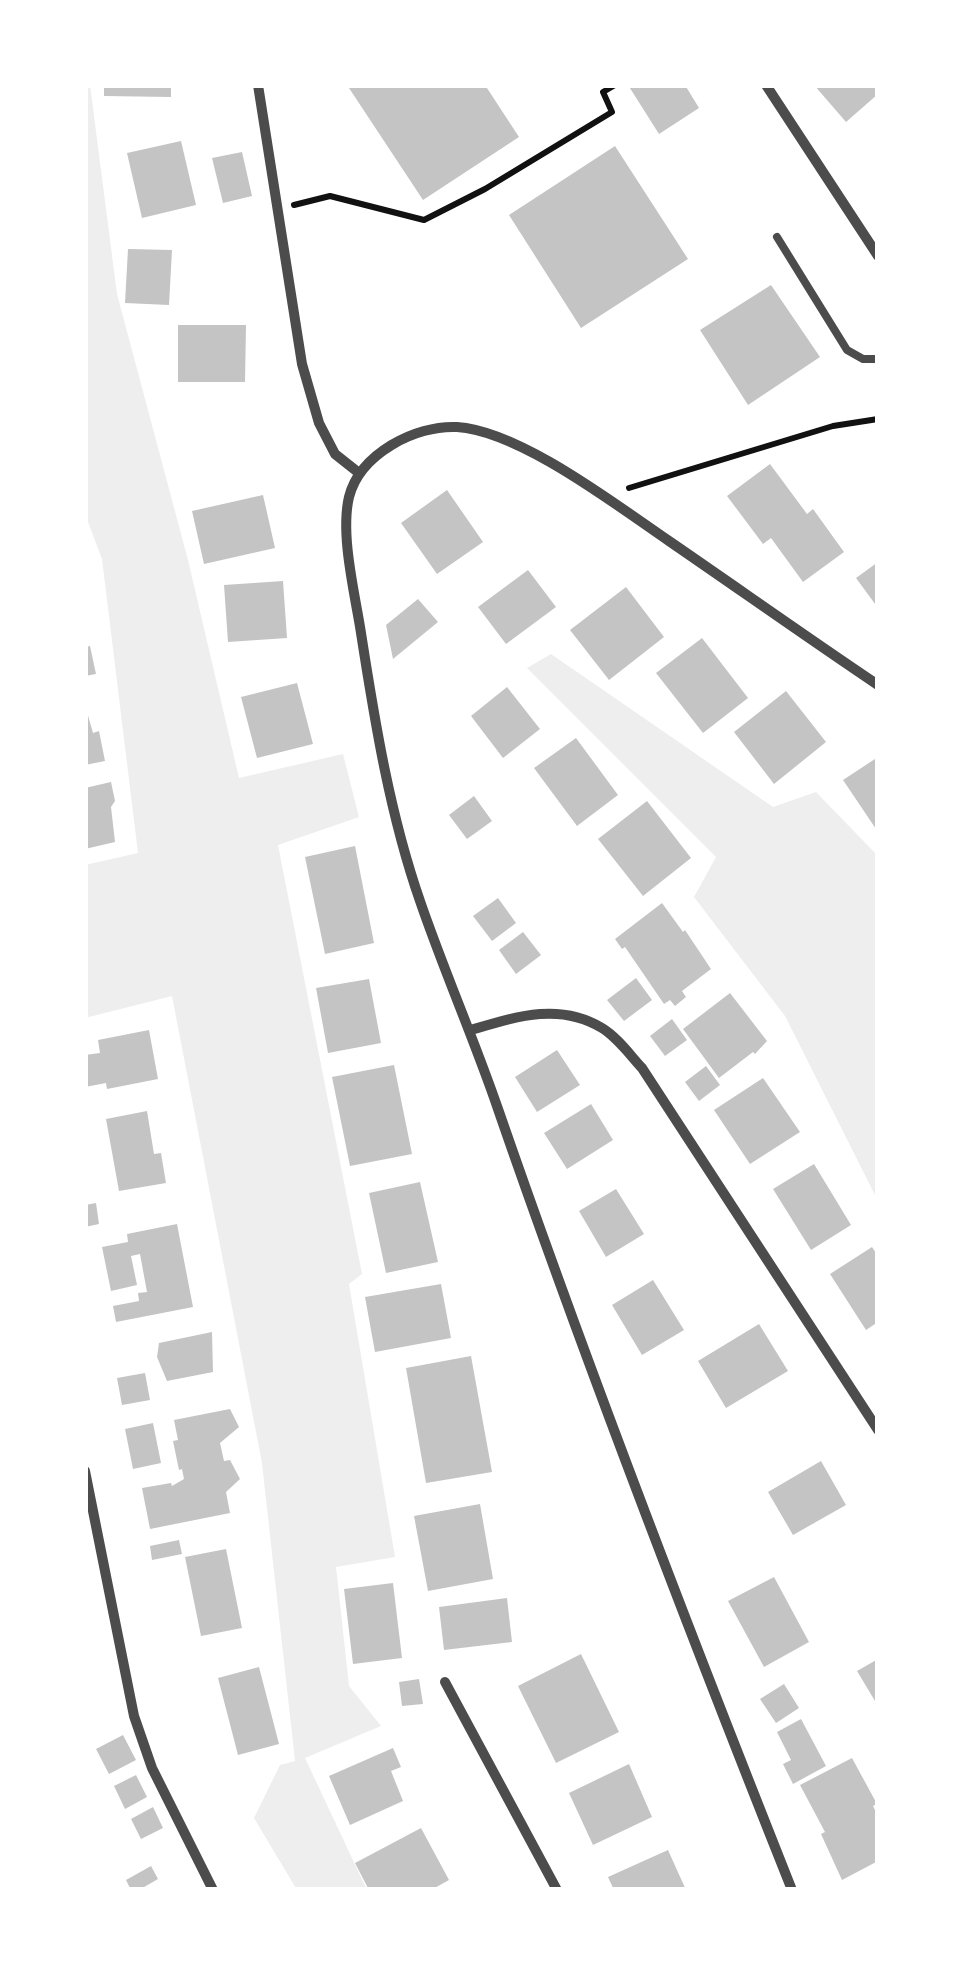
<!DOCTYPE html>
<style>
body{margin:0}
#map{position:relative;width:963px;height:1975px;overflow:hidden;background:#fff;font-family:"Varela Round",sans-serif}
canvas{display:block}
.frame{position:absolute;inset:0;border:88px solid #fff;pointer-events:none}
</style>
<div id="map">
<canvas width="963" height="1975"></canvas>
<div class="frame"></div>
</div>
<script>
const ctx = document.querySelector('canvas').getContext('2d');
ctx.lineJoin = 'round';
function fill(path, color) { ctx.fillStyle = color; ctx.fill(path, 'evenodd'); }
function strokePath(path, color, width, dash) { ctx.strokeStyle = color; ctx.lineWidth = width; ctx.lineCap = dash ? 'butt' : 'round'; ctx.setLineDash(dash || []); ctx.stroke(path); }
const green = new Path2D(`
 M85 85H90L117 294 188 560 239 778 343 754 359 817 278 845 362 1274 349 1284 395 1557 336 1567 349 1686 381 1726 305 1758 367 1890H297L254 1818 280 1765 295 1761 262 1463 172 996 85 1018V865L138 853 102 559 85 514Z
 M551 654 773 807 816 792 878 856V1201L785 1016 694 897 716 857 527 668Z`);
const building = new Path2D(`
 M104 85H171V97L104 96Z
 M347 85H485L519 137 423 200Z
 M628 85H685L699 108 659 134Z
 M814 85H878V94L846 122Z
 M181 141 196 205 142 218 127 153Z
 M615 146 688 259 581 328 509 215Z
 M242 152 252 196 223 203 212 158Z
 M128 249 172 250 169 305 125 303Z
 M771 285 820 357 748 405 700 330Z
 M178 325H246L245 382H178Z
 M770 464 807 514 813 509 844 552 803 582 771 538 763 544 727 496Z
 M447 490 483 542 437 574 401 523Z
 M263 495 275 548 204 564 192 511Z
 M878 562V608L856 578Z
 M528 570 556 607 506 644 478 607Z
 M283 581 287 638 228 642 224 585Z
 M626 587 664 637 609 680 570 630Z
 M418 599 438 622 393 659 386 625Z
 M702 638 748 698 703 733 656 673Z
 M90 646 96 674 85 676V647Z
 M297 683 313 744 257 758 241 697Z
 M507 687 540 729 503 758 471 716Z
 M786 691 826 742 774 784 734 732Z
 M85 705 93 733 99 731 105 761 85 765Z
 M576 738 618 795 577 826 534 768Z
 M878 757V832L843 780Z
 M111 782 115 801 111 807 115 842 85 849V788Z
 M474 796 492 821 467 839 449 815Z
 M647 801 691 858 643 896 598 839Z
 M355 846 374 943 325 954 305 857Z
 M498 898 516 923 492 941 473 916Z
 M662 903 683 932 685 930 711 969 682 991 686 997 675 1006 670 1000 664 1004 625 947 622 949 615 939Z
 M523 932 541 955 516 974 499 950Z
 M636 978 652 1000 624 1021 607 1000Z
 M369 979 381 1043 328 1053 316 988Z
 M730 993 767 1041 755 1054 753 1052 719 1078 683 1029Z
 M672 1019 687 1040 665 1056 650 1036Z
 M149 1030 158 1079 107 1089 106 1083 85 1087V1055L100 1053 98 1040Z
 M557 1050 580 1085 537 1112 515 1077Z
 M394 1065 412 1154 350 1166 332 1077Z
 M706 1066 720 1085 699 1101 685 1082Z
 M763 1078 800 1132 750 1164 714 1110Z
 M591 1104 613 1140 567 1169 544 1133Z
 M147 1111 154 1154 161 1153 166 1183 119 1191 106 1119Z
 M814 1164 851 1225 811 1250 773 1189Z
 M420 1182 438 1262 386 1273 369 1193Z
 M616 1189 644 1234 606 1257 579 1211Z
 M96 1203 99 1224 85 1227V1205Z
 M177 1224 193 1307 116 1322 113 1306 139 1301 138 1293 147 1292 140 1254 131 1256 137 1285 111 1291 102 1247 128 1242 127 1234Z
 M872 1247 878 1256V1322L866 1330 830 1274Z
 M653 1280 684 1330 642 1355 612 1305Z
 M441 1284 451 1338 375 1352 365 1297Z
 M759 1324 788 1371 726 1408 698 1361Z
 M212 1332 213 1372 167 1381 157 1357 159 1343Z
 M471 1356 492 1472 426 1483 406 1368Z
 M145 1373 150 1400 122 1405 117 1378Z
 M230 1409 239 1427 220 1443 224 1461 230 1460 240 1479 226 1492 230 1513 150 1529 142 1488 171 1483 172 1486 184 1479 182 1469 179 1470 173 1441 178 1440 174 1420Z
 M153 1423 161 1463 133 1469 125 1429Z
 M821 1461 846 1505 793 1535 768 1492Z
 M480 1504 493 1579 428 1591 414 1516Z
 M179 1540 182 1554 152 1560 150 1546Z
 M226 1549 242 1628 201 1636 185 1557Z
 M774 1577 809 1642 764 1667 728 1601Z
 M393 1583 402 1658 353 1664 344 1589Z
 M507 1598 512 1642 444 1650 439 1607Z
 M581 1654 619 1732 556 1763 518 1686Z
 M878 1659V1706L857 1671Z
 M259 1667 279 1744 238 1755 218 1678Z
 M419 1679 423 1704 402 1706 399 1682Z
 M784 1684 799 1708 776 1723 760 1699Z
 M801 1719 826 1766 793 1784 783 1764 791 1760 777 1732Z
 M123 1735 136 1760 109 1774 96 1749Z
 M393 1748 401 1767 391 1771 403 1801 350 1825 329 1776Z
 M852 1758 877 1804 873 1806 878 1816V1861L842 1880 821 1834 825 1832 800 1785Z
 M629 1764 652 1817 593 1845 569 1793Z
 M136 1775 147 1797 125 1809 114 1786Z
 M153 1807 163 1828 141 1839 131 1819Z
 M421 1828 449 1880 431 1890H369L355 1863Z
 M668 1850 686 1890H614L608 1877Z
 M151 1866 158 1879 139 1890H131L126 1880Z`);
const path = new Path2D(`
 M294 205 330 196 424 220 485 189 612 112 603 92 615 85
 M629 488 833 426 878 419`);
const service = new Path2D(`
 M777 237 847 350 863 359H878`);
const minor = new Path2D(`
 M258 85 302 364 319 423 335 454 359 473
 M766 85 878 256
 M471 1030C515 1017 559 1002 602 1028 617 1037 630 1055 642 1068L878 1430
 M85 1471 134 1716 152 1768 213 1890
 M445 1682 557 1890
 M792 1890C689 1631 589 1372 498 1109 474 1039 444 971 420 901 390 815 375 723 361 633 355 594 340 535 349 497 360 454 415 425 457 427 520 431 616 505 669 541 739 589 808 638 878 685`);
fill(green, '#eee');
fill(building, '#c4c4c4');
strokePath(path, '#111', 6);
strokePath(service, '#4c4c4c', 8);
strokePath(minor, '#4c4c4c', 10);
</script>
